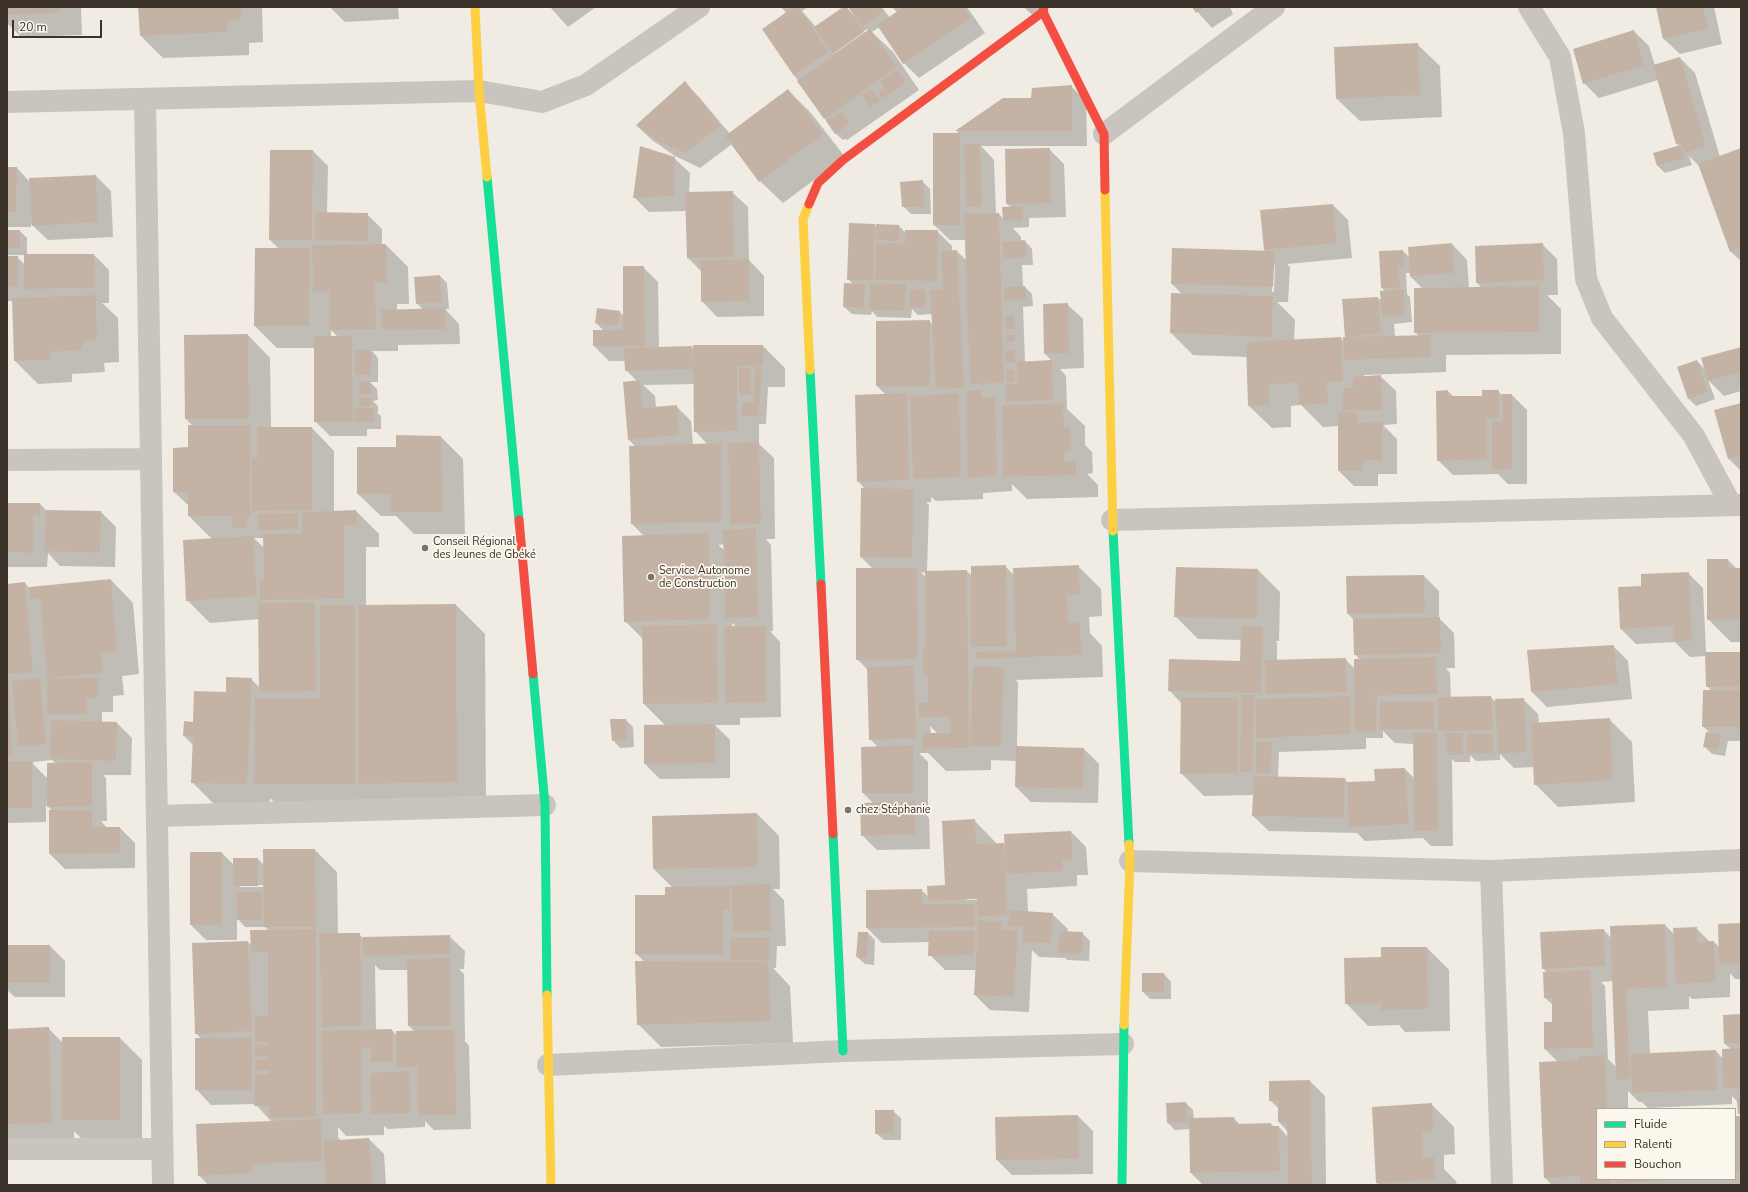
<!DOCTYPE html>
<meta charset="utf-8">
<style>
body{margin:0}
#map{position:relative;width:1748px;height:1192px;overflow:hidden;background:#f0ece4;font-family:"Nunito Sans",sans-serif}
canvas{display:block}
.frame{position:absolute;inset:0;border:8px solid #3b322a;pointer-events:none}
.legend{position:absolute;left:1596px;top:1108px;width:140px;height:72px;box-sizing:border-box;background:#fbf7ed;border:1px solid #aea89f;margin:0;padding:5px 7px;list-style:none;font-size:12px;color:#3b322a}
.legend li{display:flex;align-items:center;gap:8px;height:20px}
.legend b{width:20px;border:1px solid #aea89f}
.scale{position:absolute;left:12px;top:20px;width:90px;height:18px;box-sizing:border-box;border:2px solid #3b322a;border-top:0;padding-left:5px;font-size:12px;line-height:14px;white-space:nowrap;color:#3b322a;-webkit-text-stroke:3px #fbf7ed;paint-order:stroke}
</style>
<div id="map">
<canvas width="1748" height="1192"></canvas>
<div class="frame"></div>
<ul class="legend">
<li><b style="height:5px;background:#16e098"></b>Fluide</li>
<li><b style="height:5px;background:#ffcf43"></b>Ralenti</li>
<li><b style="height:5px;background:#f24e42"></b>Bouchon</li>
</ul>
<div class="scale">20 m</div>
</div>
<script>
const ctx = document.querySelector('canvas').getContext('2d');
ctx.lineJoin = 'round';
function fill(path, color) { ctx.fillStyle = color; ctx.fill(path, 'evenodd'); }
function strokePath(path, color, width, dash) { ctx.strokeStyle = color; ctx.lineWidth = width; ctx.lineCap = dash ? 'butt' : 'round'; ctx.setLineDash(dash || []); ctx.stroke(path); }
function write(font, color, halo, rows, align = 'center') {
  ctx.font = font + ' "Nunito Sans",sans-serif'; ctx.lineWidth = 3.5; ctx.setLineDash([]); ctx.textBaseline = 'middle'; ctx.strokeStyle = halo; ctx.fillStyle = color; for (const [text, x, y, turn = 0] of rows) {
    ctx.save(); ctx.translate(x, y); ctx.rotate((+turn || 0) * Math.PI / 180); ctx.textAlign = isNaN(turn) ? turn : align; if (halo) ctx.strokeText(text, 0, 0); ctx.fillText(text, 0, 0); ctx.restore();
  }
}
const shadow = new Path2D(`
 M7 7H81L82 35 21 37 7 23Z
 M139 7H262L263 42 249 43V55L163 58 141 36Z
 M330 7H398L399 19 345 22Z
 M550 7H596L568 27Z
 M781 7H808L802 11 816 27 845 7 854 15 850 7H882L890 18 898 13 892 7H967L985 33 919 78 904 63 879 27 872 32 893 52 919 90 847 140 845 139 843 140 835 133 794 75 786 13ZM867 29 868 30 835 53V51Z
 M1024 7H1045L1033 16Z
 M1193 7H1230L1233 14 1212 28Z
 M1657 7H1714L1722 44 1680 54 1664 39Z
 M1634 31 1649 46 1655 66 1680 58 1695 73 1720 157 1741 149V261L1731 252 1701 168 1689 156 1692 165 1665 173 1658 166 1654 154 1679 146 1677 144 1658 80 1599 98 1584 83Z
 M1417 44 1440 66 1442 117 1360 121 1337 99Z
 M685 83 700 98 730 134 788 90 811 113 845 157 783 203 760 181 732 144 700 168 675 156 652 140 637 126Z
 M1071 86 1086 101 1087 146H981L994 160 996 214H999L1004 220 1011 207 1007 204 1049 149 1064 164 1066 217 1029 218V227L1013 228 1021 237V242L1025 241 1032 249 1033 265H1022L1023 287H1025L1032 294 1033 306 1023 307 1025 362 1052 361 1045 354 1044 305 1067 304 1083 319 1084 368 1060 369 1066 376 1067 409 1085 426V445L1092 452 1093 473 1087 474 1098 485V497L1027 499 1012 484V491L983 493V499L936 501 931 497V502H926L929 505 927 572 967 571 972 576 1005 566 1014 575 1078 566 1101 589 1102 616 1089 617 1090 633 1102 646 1103 677 1016 680 1018 683 1017 747 1084 749 1099 764 1098 803 1031 802 1016 787V761L991 760V770L946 771 928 753H919L928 762V807H919L929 818 930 849 877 850 862 835 874 804 863 793 878 747 870 739 868 670 857 659 873 569 861 557 865 489 858 481 886 395 877 386 929 321 933 325 932 314 918 315 912 309 911 318 877 317 872 311 871 315 852 314 844 307 854 285 848 279 874 225 877 227 899 226 906 233 937 231 952 246V251H957L967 261 966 240H950L934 225 959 134 957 132 1003 99H1032ZM921 572 926 573V578ZM930 726 938 734H931Z
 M313 151 328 166 327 214H367L382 229V245H386L408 267 409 304H397V310H423L417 303 440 276 447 283 449 309H445L459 324 460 344 398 345V351H372L378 358V382H370L377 389 378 400 373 401 378 406V412L377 413 381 416V429H367V436H330L315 421V348H277L255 326 279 249 270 240ZM331 330 338 337H331Z
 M674 158 690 173 689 193 732 192 748 207 749 260 764 276V316L717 317 702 301V272L688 258 687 211 649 212 634 197Z
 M7 168H17L30 182 96 176 111 191 113 237 48 240 31 224V227H7Z
 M922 181 930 189 931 214H911L903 206Z
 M1333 205 1348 220 1352 258 1287 264 1290 267 1288 302H1277L1295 320 1294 341 1341 338 1344 342 1378 298 1382 301 1385 291 1382 288 1380 252 1403 251 1409 257 1452 244 1467 260 1469 288H1482L1477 283 1542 244 1557 259 1558 295H1547L1561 309V354L1446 355V372L1364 375V377L1379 376V375L1396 391 1397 424 1383 425 1397 439V474H1378V486H1354L1339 471V426L1323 427 1301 405 1291 406V427L1272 428 1249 406 1247 357 1193 355 1171 333 1182 294 1172 284 1265 251 1262 211ZM1273 265H1275L1274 292H1272ZM1406 273H1410V276L1423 289 1415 332 1419 336 1395 337 1394 324 1412 322 1410 297 1407 294Z
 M7 231H20L27 238V255H94L109 270V303H102L118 318 119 362 104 363 105 372 72 374V382L38 384 15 361 13 301H7V257H17L25 265V255H7Z
 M643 267 658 282 659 348 692 347 694 350 763 346 785 368V387H768L766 424H759V444L774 458 775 539H766L771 545 773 631H770L780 642 781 717 740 718V725H715L730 740V778L660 779 645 764 666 726 644 704 643 639 625 621 644 536 632 524 636 447 629 440 624 383 637 381 626 370V361H609L594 346 604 331 596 323 620 312 624 316ZM695 384V431L708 445H693L691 421 676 406 656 408 655 396 643 385ZM725 544V551L718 545ZM732 623 737 627H732Z
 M248 335 270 358 271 428H312L334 451V512L356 511 379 534V547H366V606L456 605 485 634 486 811 278 806 270 798 269 806 215 805 192 782 193 745 184 736 194 723 251 679 260 688V619L210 623 187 600 212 539 189 516V506L174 492 189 448 193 426 186 419ZM254 538H264V548Z
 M1741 348V391L1724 396 1708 380 1715 399 1696 406 1689 399 1697 361 1706 370Z
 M1448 391 1454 397H1483L1498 391 1502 395H1512L1527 410V484H1508L1498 474 1453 475 1438 460Z
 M1741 404V471L1728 458Z
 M441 437 463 459 465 534H414L396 516H381L358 494 397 448Z
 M7 504H40L47 511 101 512 116 527 115 567 60 566 48 553 47 567H7Z
 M1728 560 1737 569H1741V642H1731L1708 619Z
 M1258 570 1280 592 1279 641H1276L1277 643V661L1346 660 1355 669 1360 660 1355 654 1354 620 1348 614 1424 576 1439 591V618L1454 633 1455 668H1446L1450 673 1451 698 1491 697 1496 703 1523 699 1538 714 1539 723 1609 719 1632 742 1635 802 1558 807 1535 784 1534 767 1514 768 1500 754V760L1476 761 1470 755V762H1455L1452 759 1453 846H1431L1423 838 1365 841 1357 833 1269 831 1253 816 1254 795 1204 796 1181 773 1182 704 1169 690 1241 662 1242 640 1198 639 1176 617ZM1383 731 1395 743 1414 744 1415 779 1405 769 1376 782 1348 783 1345 779 1278 778 1279 752 1366 749V738H1383Z
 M1688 573 1703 588 1706 653H1741V741H1728L1725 756 1712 754 1704 746 1711 734 1703 726 1712 691 1707 686 1706 656 1690 657 1675 642 1636 644 1621 629 1642 587Z
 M111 580 133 603 139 674 122 676 124 695 113 696V712H102V722L117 723 132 738 131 775H103L106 778 107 821H101L107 828H120L135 843V868L65 869 50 854 53 811 46 805V822L7 823V585L25 583 29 588ZM52 760 56 764 48 779 33 764V762Z
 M1613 646 1628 661 1632 699 1547 707 1532 692Z
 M626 720 633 727 634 747 620 748 613 740Z
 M757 814 779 836 780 889H773L784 900 786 946H777L776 968H773L790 986 793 1043 661 1047 638 1024 645 962 636 954 666 896 673 888 654 869 653 817Z
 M974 820 997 844H1003L1006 847 1071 832 1086 847 1088 875H1077V886L1027 889 1028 912 1052 914 1068 929 1067 933H1082L1090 941 1089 961 1067 960 1065 958 1039 957 1032 950 1029 1012 990 1010 975 995 976 970H945L930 955V942L882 943 867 928 921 890 929 897 946 886ZM966 898H982V900H966Z
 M315 850 337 872 338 934H359L363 938 449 936 465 951 464 969H459L464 974 465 1040H464L469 1046 471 1129 434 1130 425 1121V1127L388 1129 384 1126V1135L346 1136 338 1127V1137L341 1141 369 1139 384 1154 386 1185H208L199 1175 272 1122 255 1104 211 1105 196 1089 201 1039 196 1033 248 942 251 945 269 930 265 927H245L237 918V940H206L191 925 222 853 234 865 258 859 264 865ZM240 885H263V887H240ZM375 965 380 970H408L409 1026 414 1031 397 1036 392 1030 376 1031Z
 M1741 924V979H1735L1730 973V997L1692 999 1689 996V1009L1648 1011 1650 1054 1716 1051 1723 1059 1731 1049 1725 1044 1741 1015V1115L1739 1113 1738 1102 1732 1096V1104L1648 1108 1642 1102H1639L1628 1091V1109H1597V1179H1735V1117H1741V1185H1552L1545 1178 1558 1062 1545 1049 1553 1023V1005L1545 998 1547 973 1543 968 1604 930 1611 938 1665 925 1674 934 1696 928 1710 942H1714L1720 948ZM1613 981 1616 1067 1608 1059 1605 986 1601 982Z
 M868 933 875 940 874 965 865 964 857 957Z
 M7 946H50L65 961V997H15L7 990Z
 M1427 948 1449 970 1450 1031 1405 1032 1399 1025 1368 1026 1346 1003 1382 958Z
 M1164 974 1171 982V999H1150L1143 992Z
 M48 1028 63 1043 120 1038 142 1060V1142H85L74 1131V1145L20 1147 11 1138V1145H7V1030Z
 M1310 1081 1325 1096 1326 1185H1203L1191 1173 1190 1129 1175 1130 1168 1123 1167 1104 1186 1103 1193 1110 1194 1119 1234 1118 1240 1125 1271 1124 1274 1127H1279L1288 1137V1132L1279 1122V1109L1270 1100Z
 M1431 1104 1454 1127 1455 1154 1444 1155V1169L1456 1181 1457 1185H1379L1377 1183Z
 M893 1111 901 1118V1140H884L876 1133Z
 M1078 1116 1093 1131V1174L1012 1175 997 1160 996 1118Z`);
const building = new Path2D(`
 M7 7H59L60 13 7 15Z
 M138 7H241V20L227 21V32L140 36Z
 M794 7H798L829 52 794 76 762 29Z
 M843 7H847L864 32 833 54 814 27Z
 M848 7H881L884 11 862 27Z
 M904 7H963L971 18 903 64 877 25Z
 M1192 7H1206L1196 13Z
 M1656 7H1703L1708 29 1663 39Z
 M870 29 897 67 824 119 797 81Z
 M1634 30 1644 65 1583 84 1573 49Z
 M1418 43 1420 95 1336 99 1334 47Z
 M1680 57 1706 146 1685 153 1681 143 1676 144 1653 65Z
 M897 70 906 82 882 99 878 92 885 88 880 81Z
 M685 81 721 126 684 153 658 141 636 125Z
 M1072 85V131H955L1003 98H1031L1032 88Z
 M788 89 823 134 759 182 725 136Z
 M872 89 880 101 870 107 862 95Z
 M842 111 850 124 835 134 826 121Z
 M933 133H960V225H933Z
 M964 144H980L982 207H966Z
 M1681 145 1685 158 1657 166 1653 153Z
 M640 146 675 157 674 196 633 198Z
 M1050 148 1051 203 1006 204 1005 149Z
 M1741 148V248L1730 252 1698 164Z
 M270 150H313L312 240H269Z
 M7 167H17L16 212H7Z
 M96 175 98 222 32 226 29 178Z
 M923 180 924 207H902L900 182Z
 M733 191 734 257 687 258 685 192Z
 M1333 204 1337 243 1264 250 1260 210Z
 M1022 206 1023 220 1003 221 1002 207Z
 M315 212 368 213V241L315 240Z
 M999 213 1004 383 970 384 964 214Z
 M849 223 875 224 873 280H847Z
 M876 224 899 225V241L875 240Z
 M7 230H20V248H7Z
 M905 230H938L937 281 875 280 876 243H905Z
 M1025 240 1027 257 1003 259V242Z
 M1452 243 1454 273 1410 276 1408 247Z
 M1543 243 1544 280 1476 283 1475 246Z
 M386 244 387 282H375L376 329 329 330V291L313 292 312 245Z
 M255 248H310L309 326H254Z
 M1172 248 1275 251 1273 287 1171 284Z
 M957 250 964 388 936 389 930 290 943 289 941 251Z
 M1403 250 1404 266H1399L1400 288H1381L1379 251Z
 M24 254H94L95 288 24 289Z
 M7 256H18V287L7 286Z
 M749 259V301L701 302V260Z
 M623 266H644L645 346H593V330H623Z
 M440 275 442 302 416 304 414 277Z
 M844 283 865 284 864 308 843 307Z
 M870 283 906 284 904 311 869 310Z
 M1025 286 1026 299 1004 300V287Z
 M1539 286V332L1414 333V288Z
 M925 289 926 307 910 308 909 290Z
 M1403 289 1405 315 1382 317 1380 291Z
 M1171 293 1273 296 1272 337 1170 333Z
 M96 295 97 340 82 341 83 350 50 352V360L14 361 12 298Z
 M1378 297 1381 333 1347 337 1431 335V357L1344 360 1343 337H1345L1342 299Z
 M1068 303 1069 353 1044 354 1043 304Z
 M445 308V329L382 330 381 310Z
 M597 308 620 311 618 326 595 323Z
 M1014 315 1015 329 1006 330 1005 316Z
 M930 320V386H876V321Z
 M248 334 249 419H185L184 335Z
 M1007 335H1015V341L1007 342Z
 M314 336H352L353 422H314Z
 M1341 337 1343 381 1327 382 1328 403 1299 405 1298 383 1269 384V405L1248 406 1246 342Z
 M693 345H763V365L737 366V431L694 432Z
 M692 346 693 369 625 371 624 348Z
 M1741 347V372L1708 381 1701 358Z
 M355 350H371V375H355Z
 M1015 350V363H1006L1005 351Z
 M1052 360 1053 400 1006 402V384H1017V362Z
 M1697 360 1708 392 1688 399 1677 367Z
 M755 366 762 367 759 417 741 416 742 402 753 403Z
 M739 368H751V395H739Z
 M1006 370H1014L1015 382H1007Z
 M1381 375 1382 410 1343 411V388H1353V377Z
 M370 380 371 393 360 395 359 382Z
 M640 380 643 408 677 405 679 435 628 440 623 382Z
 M981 390V398L995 397 997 476 968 478 966 391Z
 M1448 390V396H1482V390H1499V418H1486L1487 459 1437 461 1436 391Z
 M907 393 909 480 857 482 855 395Z
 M959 393 961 477 913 479 910 396Z
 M1502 394H1512V469L1492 470V422H1503Z
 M371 397 372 405 360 406 359 398Z
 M1063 403 1064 428H1070L1071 451 1064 452V462L1076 461V475L1003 477 1002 405Z
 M1741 403V455L1728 459 1714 410Z
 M355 407 374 408V422H354Z
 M1338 412H1357V423L1382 422V460H1363V471H1338Z
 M188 425H251L250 516H235L248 517 246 529 232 528 233 516H188V492H173V448L188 447Z
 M257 427H312V510L252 511V457L257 458Z
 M396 435 441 436 443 512H391V494H357V447H396Z
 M759 442 761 524 730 525 728 443Z
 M721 443 722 522 631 524 629 446Z
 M861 488 914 489 912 558 860 557Z
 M7 503H40V516L33 515V553L7 552Z
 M46 510 101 511 100 553 44 551Z
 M356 510 357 525H344V599L260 600 259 580H264L263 534H302V512Z
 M298 513V529L258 530V514Z
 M756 528 758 617 725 618 723 530Z
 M709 533 710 619 624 622 622 536Z
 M253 536 257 596 186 601 183 540Z
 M1707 559H1728V568H1741V619L1707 620Z
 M1006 565 1007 647H971V566Z
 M1079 565 1080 594 1067 595 1068 623 1080 622 1081 655 975 659V652L1016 651 1013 568Z
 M1176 567 1258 569 1257 619 1174 617Z
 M856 568H917L918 659 856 660Z
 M967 570 969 748 922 749V733H951L950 717H919V703H928V676H923V648H926L925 571Z
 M1689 572 1692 641 1674 642 1673 626 1620 629 1618 587 1641 586V574Z
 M1424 575 1425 613 1347 614 1346 576Z
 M111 579 117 652 101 653 103 673 47 678 40 598 30 599 29 587Z
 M25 582 33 672 7 674V584Z
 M315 602 316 691 259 692 258 603Z
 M456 604 457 782 358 784V605Z
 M320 605H355V784H254L255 698H320Z
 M1440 617 1441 653 1354 655 1353 619Z
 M717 624 718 703 643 704 642 626Z
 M724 626H766V702L725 703Z
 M1241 626 1263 627 1261 693 1168 691 1169 659 1240 661Z
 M1614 645 1618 684 1531 692 1527 650Z
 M1705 652H1741V686L1706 687Z
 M1436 657 1437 694 1368 696 1377 697 1376 732 1354 731V659Z
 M1346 658 1347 692 1265 694V660Z
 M914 665 916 738 869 740 867 667Z
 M973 666 1004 667 1001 746H970Z
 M7 677H9L12 757H7Z
 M226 677 252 678 247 784 191 783 193 736H183L184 721 193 722 194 691 226 692Z
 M40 678 46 744 18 747 12 681Z
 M47 678H98V698H87V714H47Z
 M1703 690H1741V727H1702Z
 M1241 695H1254L1252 773 1240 772Z
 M1351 696V734L1256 738 1255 699Z
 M1491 696 1493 730 1438 731 1437 697Z
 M1181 697H1238V773L1180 774Z
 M1524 698 1527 752 1498 754 1495 699Z
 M1380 701 1434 702V730L1379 729Z
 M1610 718 1613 780 1534 785 1531 723Z
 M610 719H626L627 740 612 741Z
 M51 720 117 722 116 761 50 759Z
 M715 724V763L644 764V725Z
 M1706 732 1721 734 1718 749 1703 747Z
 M1413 733H1437L1438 831H1414Z
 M1446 733H1463V755H1447Z
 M1467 734H1493V753L1467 754Z
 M1256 742H1272L1271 773H1256Z
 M913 745V793H862L861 747Z
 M1016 746 1084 748 1083 789 1015 787Z
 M7 761H32V808H7Z
 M92 762V806L47 807V763Z
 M1405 768 1409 824 1349 827 1347 782 1375 781 1374 769Z
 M1254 776 1345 778 1344 818 1252 816Z
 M915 801V834L861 836 860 803Z
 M49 810H92V827H120V853L49 854Z
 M757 813 758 867 653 869 652 816Z
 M975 819 976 844 1004 843 1007 915 978 917 977 899 928 901 927 886 945 885 942 821Z
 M1071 831 1073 860 1062 861 1063 871 1006 874 1004 834Z
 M263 849H315L316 927H264Z
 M190 852H222V925H190Z
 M233 858H258V886H233Z
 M770 884 771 931 733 932 731 885Z
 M730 886V910H723V954H635V895H665V887Z
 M922 889V904H975V927L866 928V890Z
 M237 892H262V920H237Z
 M1009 910 1053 913 1051 943 1022 942 1023 927 1008 926Z
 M978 920 1003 922 1002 930H1018L1014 997 974 995Z
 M1741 923V963L1719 964 1718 924Z
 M1665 924 1667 987 1626 989 1630 1079 1616 1080 1610 926Z
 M1697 927V942L1714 941 1716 982 1676 984 1673 928Z
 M316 929V1117L269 1118V1106H254L255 1074H269V1070L255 1071V1060H268V1056H255V1045H268V1042H255V1016H268V952L251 953 250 930Z
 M1604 929 1605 966 1542 969 1540 932Z
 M929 931H975L974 955 928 956Z
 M1060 931 1083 932 1082 954 1058 953Z
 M858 932H868L867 958 856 957Z
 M319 933H360L362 1025 322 1027Z
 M450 935V954L363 956V937Z
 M730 937H770L769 961 730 960Z
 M248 941 252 1031 195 1034 192 943Z
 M7 945H50V983H7Z
 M1381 947H1427L1428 1009 1381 1010V1003L1345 1004 1344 958 1381 957Z
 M450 958 451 1026H408L407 959Z
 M635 961 768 962 771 1021 637 1025Z
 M1591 970 1593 1048 1544 1049V1022H1552V998H1544L1543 972Z
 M1142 973H1164V992H1142Z
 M1741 1014V1043L1724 1044 1723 1015Z
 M49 1027 52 1123 7 1124V1029Z
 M392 1029 393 1062H371V1047L361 1048 362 1113 323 1114 321 1031Z
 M455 1030 456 1115H418L417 1067 397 1068 396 1031Z
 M62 1037H120V1120H61Z
 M195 1038H252V1090H195Z
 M1741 1048V1088L1723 1089 1722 1049Z
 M1716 1050 1717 1090 1632 1093 1630 1054Z
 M1605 1055 1607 1109H1597V1179H1610V1185H1580V1176L1544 1178 1539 1062 1578 1060V1056Z
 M409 1071 411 1113 371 1114 370 1073Z
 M1310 1080 1312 1185H1288L1287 1122H1278V1101H1269V1081Z
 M1737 1099H1741V1114H1738Z
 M1186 1102 1187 1122 1167 1123 1166 1103Z
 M1432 1103 1433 1132 1422 1133 1423 1158 1434 1157 1435 1180 1376 1183 1372 1107Z
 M875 1110H894V1133L875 1134Z
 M1078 1115 1079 1159 996 1160 995 1117Z
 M1735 1116H1741V1172L1735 1173Z
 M1234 1117V1124L1271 1123V1126H1279L1280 1171 1190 1173 1189 1118Z
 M321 1119 322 1161 251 1164 252 1173 198 1176 196 1124Z
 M369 1138 373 1185H326L323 1141Z
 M1616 1179H1677V1180L1616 1183Z`);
const street = new Path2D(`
 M1529 7 1560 57 1574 133 1586 279 1602 318 1694 436 1731 505
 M145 99 163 1185
 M7 102 479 91 542 102 586 85 699 7
 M1104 134 1274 7
 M7 460 151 459
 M1112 520 1741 505
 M157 816 545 805
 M1130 861 1491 871 1741 860
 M1491 871 1502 1185
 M548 1065 843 1051 1123 1044
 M7 1149H162`);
const fast = new Path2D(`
 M487 177 519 520
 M810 370 821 584
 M1113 531 1129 844
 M533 674 545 805 547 995
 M833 834 843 1051
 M1122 1185 1124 1025`);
const slow = new Path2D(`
 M475 7 479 91 487 177
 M1105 190 1113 531
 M809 204 803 219 810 370
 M547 995 551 1185
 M1124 1025 1130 861 1129 844`);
const jam = new Path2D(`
 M1044 7 1043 12 1104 134 1105 190
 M809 204 818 183 843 160 1043 12
 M519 520 533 674
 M821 584 833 834`);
const markers = [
 [425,548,4,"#7a736b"],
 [651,577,4,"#7a736b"],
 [848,810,4,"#7a736b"]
];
const poiNames = [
 ["Conseil Régional",433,542],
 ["des Jeunes de Gbéké",433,555],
 ["Service Autonome",659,571],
 ["de Construction",659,584],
 ["chez Stéphanie",856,810]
];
fill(shadow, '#0003');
fill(building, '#c4b3a5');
strokePath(street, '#c9c4bd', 22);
strokePath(fast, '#16e098', 9);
strokePath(slow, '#ffcf43', 9);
strokePath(jam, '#f24e42', 9);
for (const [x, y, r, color] of markers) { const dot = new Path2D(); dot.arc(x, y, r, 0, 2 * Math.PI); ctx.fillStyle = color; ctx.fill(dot); strokePath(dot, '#fbf7ed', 1.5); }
write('11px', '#3b322a', '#fbf7ed', poiNames, 'left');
</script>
